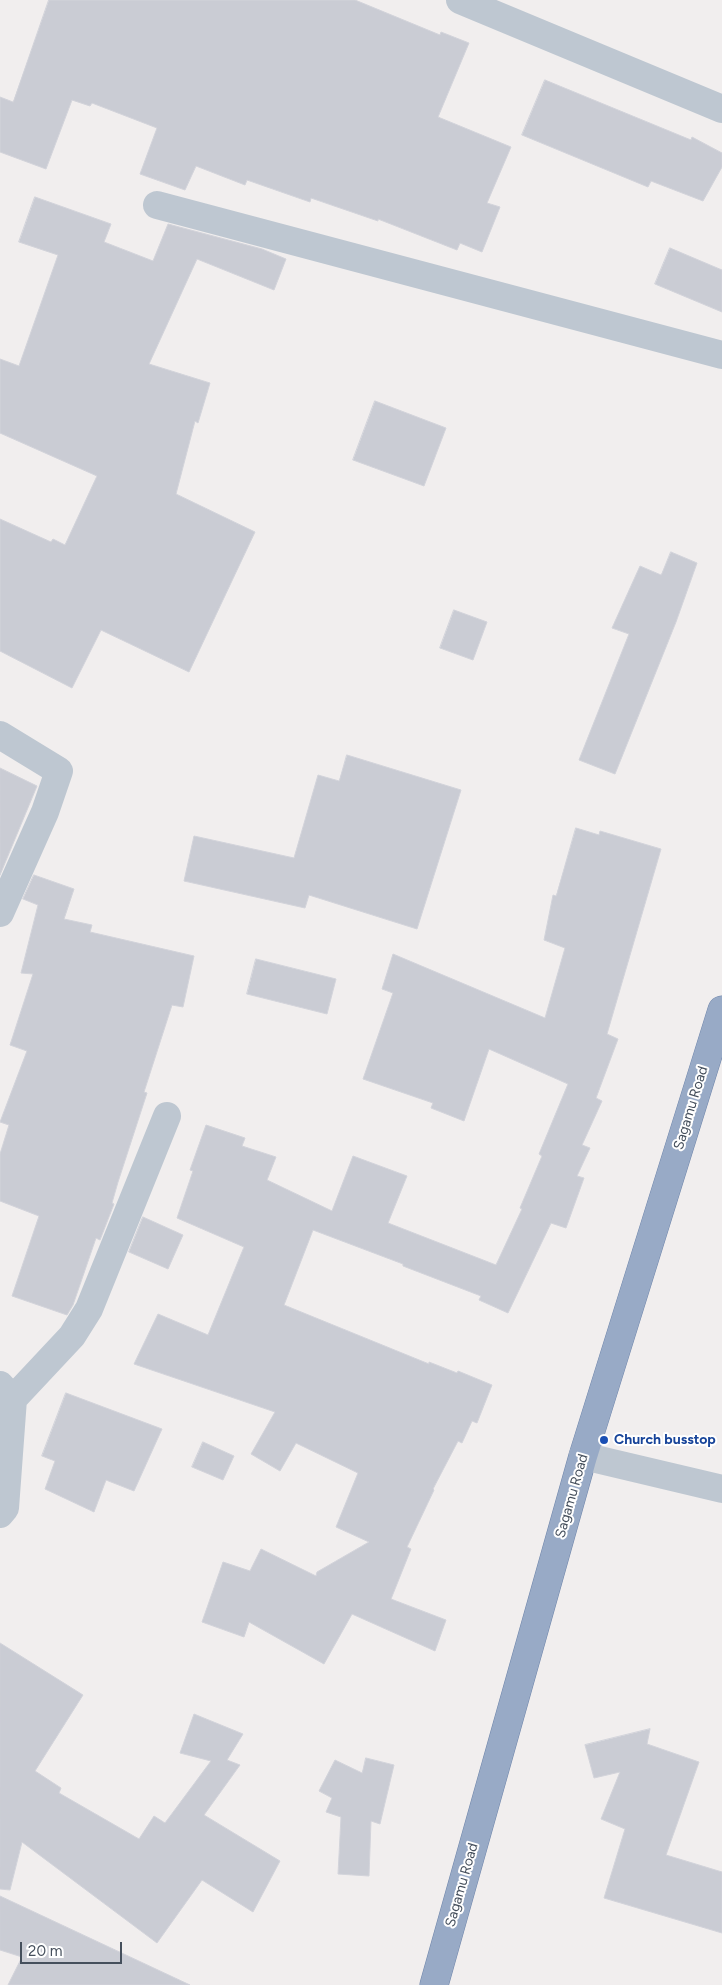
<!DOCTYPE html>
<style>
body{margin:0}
#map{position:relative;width:722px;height:1985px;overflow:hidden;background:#f1eeee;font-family:Figtree,sans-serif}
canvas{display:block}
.scale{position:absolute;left:20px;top:1942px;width:102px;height:22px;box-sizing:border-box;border:2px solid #454f5c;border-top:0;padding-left:6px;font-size:15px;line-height:18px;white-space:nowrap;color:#454f5c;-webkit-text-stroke:4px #fff;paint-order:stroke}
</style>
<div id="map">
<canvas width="722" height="1985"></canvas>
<div class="scale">20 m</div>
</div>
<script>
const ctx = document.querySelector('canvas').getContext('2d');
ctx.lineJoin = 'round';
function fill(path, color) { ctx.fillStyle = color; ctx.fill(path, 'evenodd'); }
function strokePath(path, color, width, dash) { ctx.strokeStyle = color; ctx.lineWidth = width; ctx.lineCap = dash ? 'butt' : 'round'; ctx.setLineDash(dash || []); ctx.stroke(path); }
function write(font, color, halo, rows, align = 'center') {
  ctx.font = font + ' Figtree,sans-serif'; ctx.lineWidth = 4; ctx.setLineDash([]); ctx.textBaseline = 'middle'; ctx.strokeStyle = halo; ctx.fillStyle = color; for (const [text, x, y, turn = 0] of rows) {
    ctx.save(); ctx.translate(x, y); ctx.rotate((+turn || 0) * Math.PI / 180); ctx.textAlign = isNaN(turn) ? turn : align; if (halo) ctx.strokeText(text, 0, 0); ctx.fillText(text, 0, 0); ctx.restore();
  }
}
const building = new Path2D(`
 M49 0H355L440 35 441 32 469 43 438 117 511 147 487 203 500 207 482 252 460 243 457 250 378 219V221L311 198 310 202 247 180 245 185 196 166 185 190 140 174 157 128 92 103 90 106 72 100 46 169 0 152V97L13 102Z
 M545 80 691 140 692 137 722 153V167L703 201 651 181 648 187 522 135Z
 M35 197 111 224 104 242 153 261 168 224 262 249 286 259 274 290 197 259 149 364 210 383 198 423 195 421 176 494 255 532 189 672 101 630 72 688 0 651V519L51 542 53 539 65 545 97 476 0 433V359L19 366 58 255 19 242Z
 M670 248 722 270V312L655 284Z
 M375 401 446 428 424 486 353 460Z
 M671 552 697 563 676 622 615 774 579 760 629 634 612 628 640 566 661 575Z
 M454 610 487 622 473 660 440 648Z
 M347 755 461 790 417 929 309 895 305 908 184 881 194 836 294 858 318 775 339 781Z
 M0 768 37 786 0 875Z
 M576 828 599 835 600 831 661 849 607 1034 618 1039 596 1098 602 1101 582 1145 590 1148 577 1176 584 1178 566 1228 551 1223 508 1313 479 1300 481 1296 403 1266V1264L313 1230 284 1305 429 1364V1362L457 1373 458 1371 492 1385 477 1423 472 1421 462 1443 458 1441 433 1489 434 1490 407 1547 411 1549 391 1599 446 1620 435 1651 352 1614 324 1664 249 1622 244 1637 202 1622 223 1562 250 1571 261 1549 316 1576 317 1572 369 1542 336 1527 358 1473 296 1443 280 1471 251 1454 275 1412 134 1364 158 1314 208 1335 244 1247 177 1218 193 1171 190 1170 206 1125 245 1138 242 1146 276 1157 267 1180 332 1211 353 1156 407 1176 388 1223 496 1265 522 1209 520 1208 542 1156 539 1154 568 1084 489 1049 464 1121 431 1108 433 1103 363 1079 393 993 382 989 393 954 545 1018 565 948 544 940 553 895 556 896Z
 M34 875 74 889 64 919 92 925 90 932 194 956 183 1007 172 1005 144 1092 147 1093 118 1182 112 1203 114 1204 100 1240 96 1238 73 1305 67 1315 12 1296 39 1216 0 1201V1154L9 1125 0 1122 27 1051 10 1045 33 974 21 973 38 905 23 899Z
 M256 959 336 979 327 1014 247 994Z
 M143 1217 183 1235 168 1269 129 1252Z
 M66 1393 162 1429 134 1491 106 1480 94 1512 45 1489 55 1461 42 1456Z
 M203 1442 234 1456 223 1480 192 1467Z
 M0 1643 83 1695 35 1771 61 1788 59 1793 139 1839 154 1816 165 1823 211 1761 180 1753 194 1714 243 1734 227 1760 240 1765 204 1815 280 1861 253 1912 202 1880 157 1943 22 1842 10 1890 0 1889Z
 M650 1729 647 1744 699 1762 666 1855 722 1872V1933L604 1898 625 1829 601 1819 620 1772 594 1778 585 1745Z
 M366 1758 394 1765 380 1824 371 1821 369 1876 338 1874 341 1817 326 1812 332 1798 319 1791 335 1760 362 1773Z
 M0 1896 190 1985H8L22 1957 0 1950Z`);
const minor = new Path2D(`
 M460 0 722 109
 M157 205 722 355
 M0 735 59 771 45 812 0 913
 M0 1385 13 1399 5 1508 0 1514
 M13 1399 72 1336 89 1309 167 1116
 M583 1456 722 1489`);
const trunk = new Path2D(`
 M434 1985 583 1456 722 1010`);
const markers = [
 [604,1440,5,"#1a4fb4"]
];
const streetNames = [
 ["Sagamu Road",691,1108,-73],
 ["Sagamu Road",572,1496,-74],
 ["Sagamu Road",462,1885,-74]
];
const transitNames = [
 ["Church busstop",614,1440]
];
fill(building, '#caccd4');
strokePath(building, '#d2d3da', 1);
strokePath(trunk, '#6f85aa', 29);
strokePath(minor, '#bec7d1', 28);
strokePath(trunk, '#98aac6', 28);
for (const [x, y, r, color] of markers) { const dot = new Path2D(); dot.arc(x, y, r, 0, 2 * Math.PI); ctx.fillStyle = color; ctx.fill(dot); strokePath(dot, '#fff', 2); }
write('14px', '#454f5c', '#fff', streetNames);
write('bold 14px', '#164399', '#fff', transitNames, 'left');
</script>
